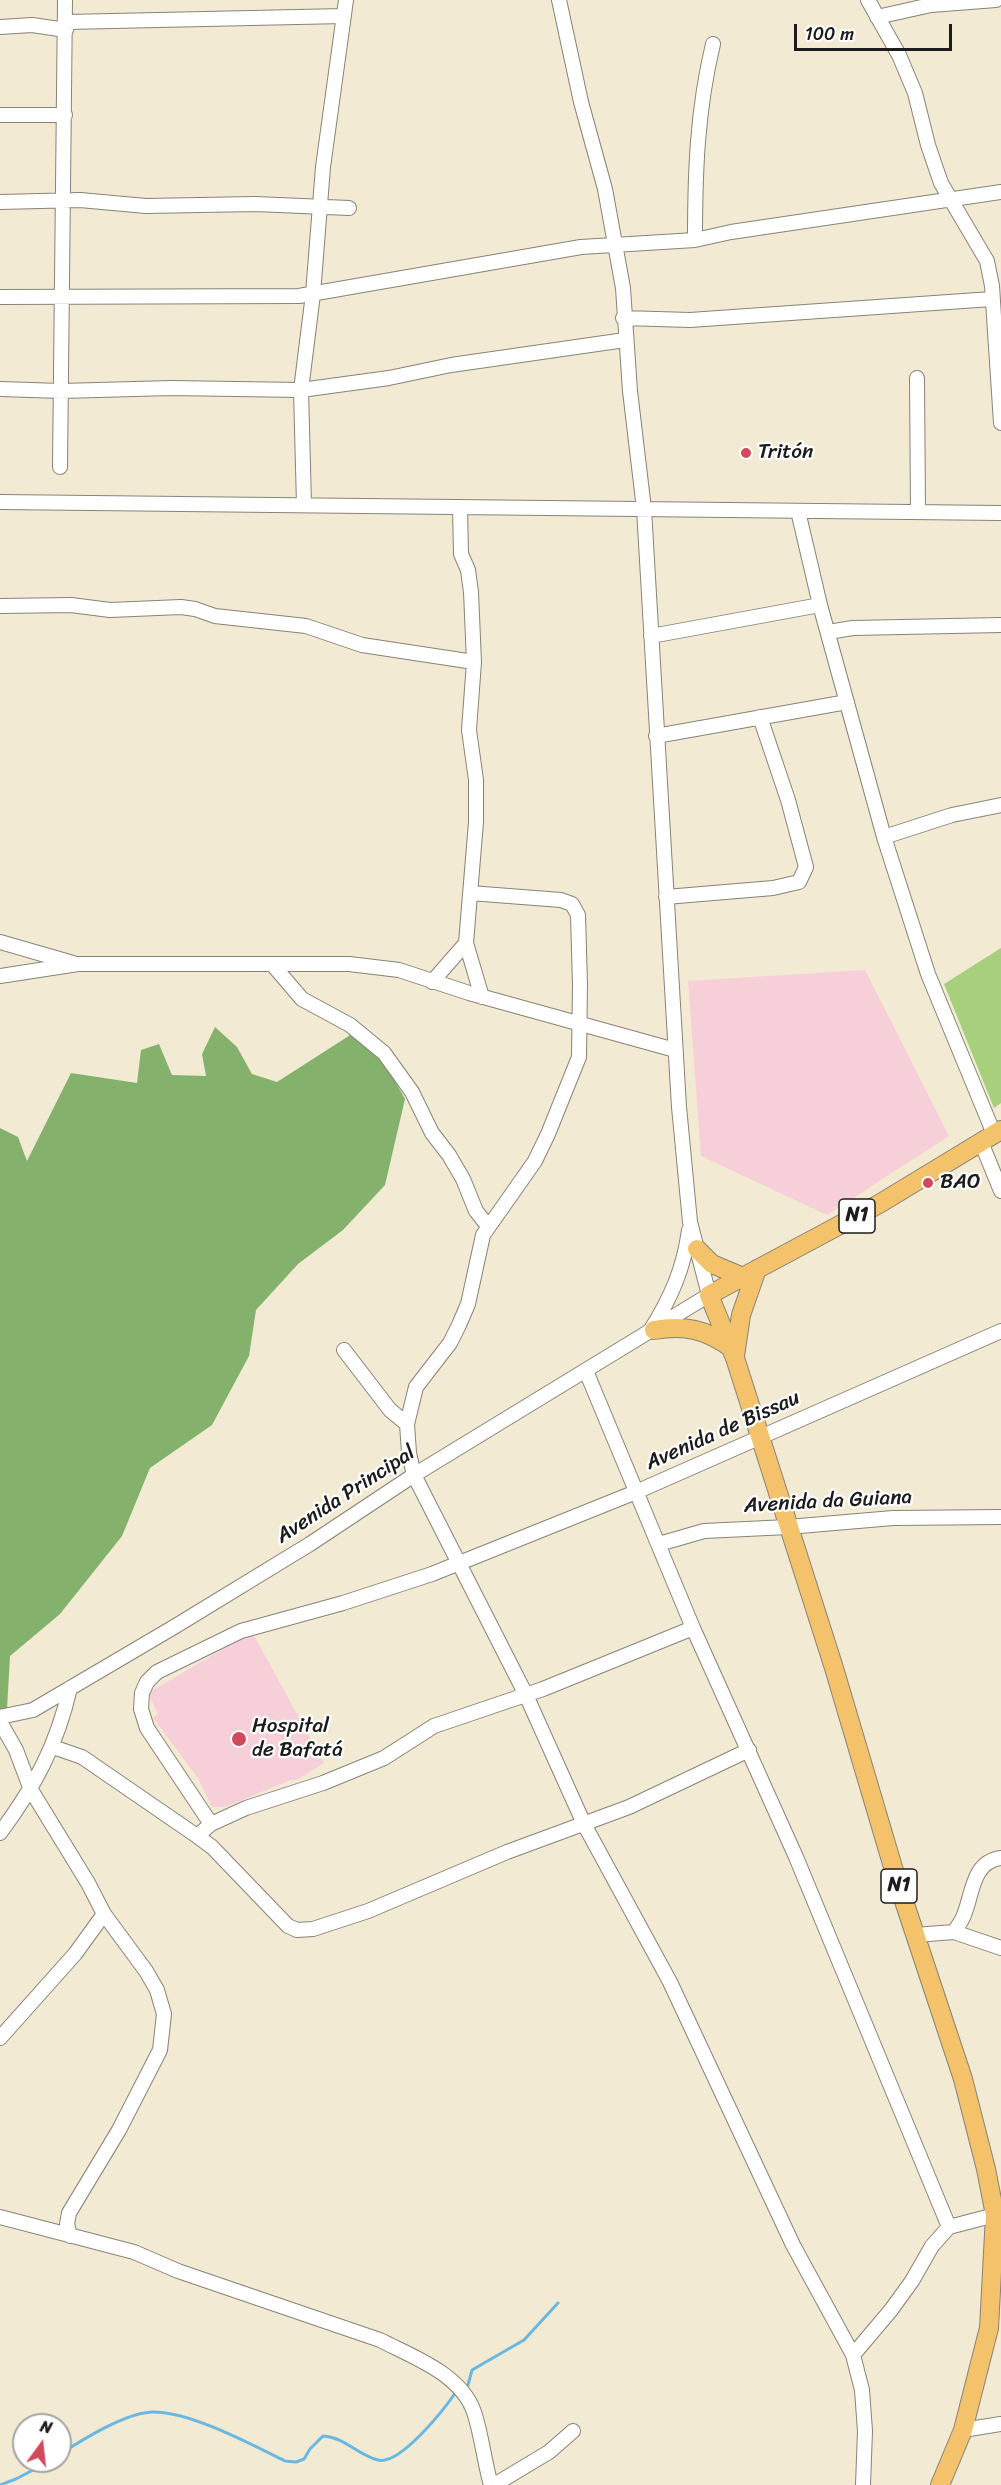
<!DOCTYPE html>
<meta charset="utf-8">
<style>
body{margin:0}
#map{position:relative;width:1001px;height:2485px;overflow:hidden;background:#f2ead3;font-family:Sriracha,sans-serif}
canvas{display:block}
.north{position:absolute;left:12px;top:2413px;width:60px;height:60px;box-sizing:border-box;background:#fff;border:2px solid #a4a4a4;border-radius:50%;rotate:15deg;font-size:16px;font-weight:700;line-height:24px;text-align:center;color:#1c1c1c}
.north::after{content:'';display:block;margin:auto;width:21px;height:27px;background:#d1495b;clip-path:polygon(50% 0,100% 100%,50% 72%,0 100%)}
.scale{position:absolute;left:794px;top:24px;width:158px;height:27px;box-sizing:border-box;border:3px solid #1c1c1c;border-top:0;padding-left:8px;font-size:18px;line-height:21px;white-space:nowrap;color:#1c1c1c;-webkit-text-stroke:4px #fff;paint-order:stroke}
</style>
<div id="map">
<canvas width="1001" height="2485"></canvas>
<div class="north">N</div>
<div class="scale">100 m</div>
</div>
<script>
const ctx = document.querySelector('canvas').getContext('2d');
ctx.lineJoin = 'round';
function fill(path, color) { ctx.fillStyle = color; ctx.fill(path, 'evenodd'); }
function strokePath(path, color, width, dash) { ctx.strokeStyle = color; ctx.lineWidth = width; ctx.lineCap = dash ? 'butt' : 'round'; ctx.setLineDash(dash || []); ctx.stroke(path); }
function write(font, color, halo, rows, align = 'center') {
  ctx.font = font + ' Sriracha,sans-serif'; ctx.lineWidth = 4.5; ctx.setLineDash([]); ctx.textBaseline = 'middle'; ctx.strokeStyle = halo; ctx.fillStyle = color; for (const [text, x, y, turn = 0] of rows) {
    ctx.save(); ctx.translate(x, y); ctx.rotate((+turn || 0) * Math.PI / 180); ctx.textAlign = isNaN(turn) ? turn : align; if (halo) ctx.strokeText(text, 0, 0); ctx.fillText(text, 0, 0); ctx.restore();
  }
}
const built = new Path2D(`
 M865 970 949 1136 827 1215 701 1156 688 981Z
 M252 1632 324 1763 297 1780H291L225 1807H212L198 1778 153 1718 158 1714 148 1693Z`);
const green = new Path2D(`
 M1001 948V1103L994 1108 944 984Z`);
const forest = new Path2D(`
 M215 1027 237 1047 252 1074 277 1082 358 1030 379 1053 405 1099 385 1185 343 1230 298 1264 256 1310 249 1356 212 1425 150 1468 122 1536 60 1614 10 1656 7 1709 0 1714V1128L18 1137 27 1161 71 1073 137 1083 141 1050 159 1044 172 1075 206 1076 202 1054Z`);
const stream = new Path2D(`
 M464 2387 468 2385 472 2370 524 2340 558 2303
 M60 2454C82 2440 125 2413 152 2412 189 2411 251 2444 285 2461L296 2462 304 2459 310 2449 323 2436C344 2437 358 2455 378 2460 400 2466 445 2408 456 2392
 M0 2485 16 2479 50 2461`);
const minor = new Path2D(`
 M868 0 899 55 915 93 928 145 941 183 987 261 992 286 1001 423
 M877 17 931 5 996 0
 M66 22 344 16
 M0 27 32 25 66 30
 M0 115H65
 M0 202 80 200 146 206 255 204 349 208
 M695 240C695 172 697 111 713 44
 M0 297 299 296 581 247 695 240 731 232 1001 192
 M623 318 690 320 992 299
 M917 378 918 512
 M0 389 61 391 171 388 301 390 389 378 451 365 625 340
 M60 467 65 0
 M0 502 1001 513
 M304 505 301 390 313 294 323 167 346 0
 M460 507 461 554 468 570 471 592 474 662 469 730 476 780V822L466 943 482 997
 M798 511 820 605 884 837 928 974 994 1134
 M0 606 71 605 110 610 181 607 195 609 215 616 306 626 362 645 474 662
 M828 632 853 628 1001 625
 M651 636 820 605
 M656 736 847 702
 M884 837 952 815 1001 805
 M470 893 561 900 572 904 578 915 580 985 579 1057 548 1134 535 1161 483 1235 468 1304 459 1325 450 1343 416 1387 407 1424 409 1453 414 1475 526 1695 584 1824 670 1982 793 2245 853 2355 862 2390 865 2431 863 2485
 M666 897 773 888 799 882 806 867 788 800 760 717
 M0 942 73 963
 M272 964 302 999 350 1025 384 1053 412 1092 432 1133 449 1155 463 1179 476 1211 488 1226
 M0 976 78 964H349L399 970 469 993 675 1050
 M432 982 466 943
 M981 1142 1001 1191
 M650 1331C671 1298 684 1268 689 1230
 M344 1350 390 1410 407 1424
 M586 1371 693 1628 796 1857 949 2227
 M659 1544 704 1531 788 1527 893 1518 1001 1517
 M0 1717 33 1710 174 1627 310 1544 414 1475 709 1295 690 1222 679 1107 644 509 630 391 623 288 605 189 581 102 559 0
 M0 1722 16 1750 31 1790 88 1883 104 1914 146 1971 157 1990 164 2014 160 2050 119 2130 69 2213 67 2224 70 2236
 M53 1747 82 1757 197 1836 212 1847 288 1926 297 1930 313 1929 368 1911 507 1852 629 1807 749 1750
 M211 1824 246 1808 323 1783 384 1758 434 1726 543 1689 693 1628
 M0 1833C35 1786 57 1745 70 1688
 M197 1836 211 1824 147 1728 141 1709 142 1693 147 1682 157 1672 241 1631 343 1603 432 1574 636 1492 1001 1331
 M954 1932 1001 1948
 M915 1935 954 1932C957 1927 962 1921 964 1915 973 1893 972 1862 1001 1858
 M0 2038 75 1954 104 1914
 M0 2217 134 2252 178 2271 380 2340C413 2357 461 2374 474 2412 482 2436 484 2461 491 2485
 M853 2355 891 2310 912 2281 932 2246 949 2227 995 2215 1001 2223
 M963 2430 1001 2424
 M494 2485 549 2452 573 2431`);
const major = new Path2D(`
 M697 1249 712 1264 743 1277
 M654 1330C685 1325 705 1329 730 1347
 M735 1356 741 1315 757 1269
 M940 2485 963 2430 989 2328 995 2215 986 2169 963 2079 895 1874 834 1668 735 1358 709 1295 879 1204 1001 1130`);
const markers = [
 [746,453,6,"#d1495b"],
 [928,1183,6,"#d1495b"],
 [239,1739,8,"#d1495b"]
];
const shields = [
 [857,1216,36],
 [899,1886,36]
];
const shieldNames = [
 ["N1",857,1216],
 ["N1",899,1886]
];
const poiNames = [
 ["Tritón",758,453],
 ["BAO",940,1183],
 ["Hospital",252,1727],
 ["de Bafatá",252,1751]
];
const streetNames = [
 ["Avenida de Bissau",723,1431,-24],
 ["Avenida Principal",346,1495,-33],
 ["Avenida da Guiana",828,1502,-3]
];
fill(built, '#f6cfd9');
fill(green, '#a6d07c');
fill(forest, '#84b26c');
strokePath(stream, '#69b8e3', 3);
strokePath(minor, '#878378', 16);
strokePath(major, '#878378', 20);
strokePath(minor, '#fff', 14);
strokePath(major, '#f3c26a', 18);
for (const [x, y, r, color] of markers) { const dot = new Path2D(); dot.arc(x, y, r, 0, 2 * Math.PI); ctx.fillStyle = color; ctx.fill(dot); strokePath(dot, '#fff', 2); }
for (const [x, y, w] of shields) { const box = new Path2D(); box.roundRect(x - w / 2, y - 17, w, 34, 4.5); ctx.fillStyle = '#fff'; ctx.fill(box); strokePath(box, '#1c1c1c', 1.5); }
write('bold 20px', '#1c1c1c', null, shieldNames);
write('21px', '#1c1c1c', '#fff', poiNames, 'left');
write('21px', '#1c1c1c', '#fff', streetNames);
</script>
